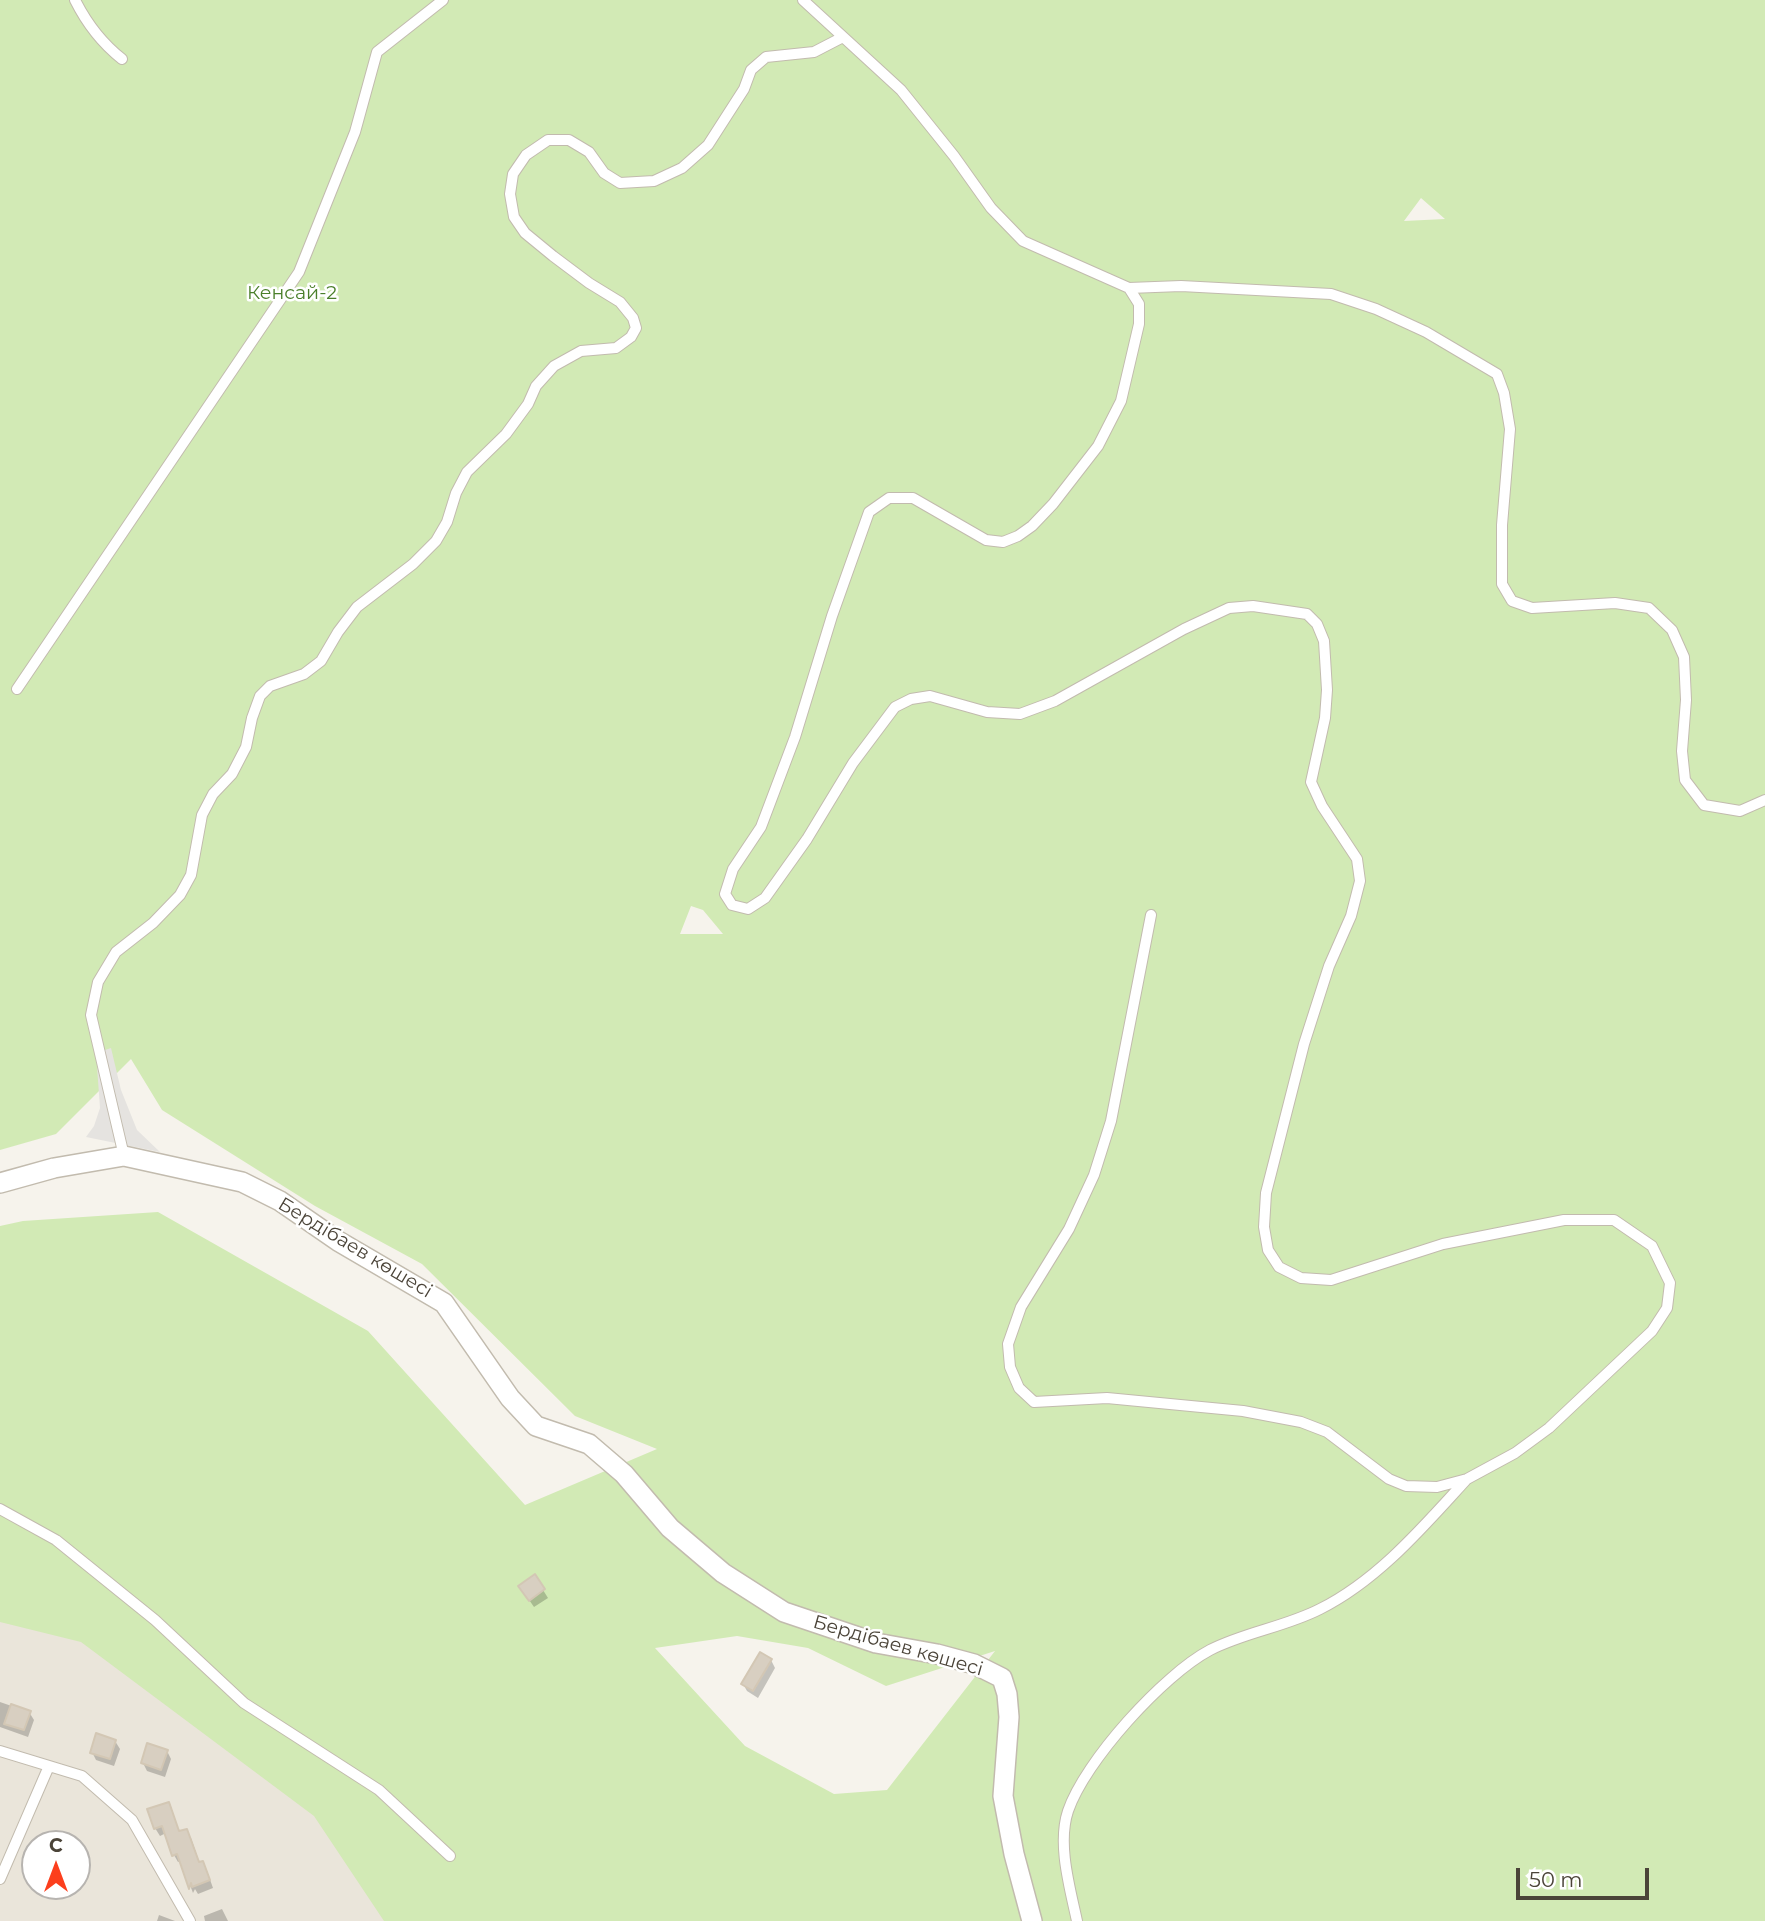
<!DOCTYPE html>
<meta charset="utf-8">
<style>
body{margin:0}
#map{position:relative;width:1765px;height:1921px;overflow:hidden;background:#f6f3ec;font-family:Montserrat,sans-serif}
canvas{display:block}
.north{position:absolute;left:21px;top:1830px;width:70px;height:70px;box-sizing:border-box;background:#fff;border:2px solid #b7b4b0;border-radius:50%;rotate:0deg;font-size:19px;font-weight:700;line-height:28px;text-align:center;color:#4b4439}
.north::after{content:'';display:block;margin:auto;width:24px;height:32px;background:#fc3f1d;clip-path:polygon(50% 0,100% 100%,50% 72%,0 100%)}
.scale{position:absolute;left:1516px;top:1868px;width:133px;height:32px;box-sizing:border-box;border:4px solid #4b4439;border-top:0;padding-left:9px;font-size:21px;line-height:24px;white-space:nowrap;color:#4b4439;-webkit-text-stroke:5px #fff;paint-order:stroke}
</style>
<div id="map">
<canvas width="1765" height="1921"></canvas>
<div class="north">С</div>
<div class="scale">50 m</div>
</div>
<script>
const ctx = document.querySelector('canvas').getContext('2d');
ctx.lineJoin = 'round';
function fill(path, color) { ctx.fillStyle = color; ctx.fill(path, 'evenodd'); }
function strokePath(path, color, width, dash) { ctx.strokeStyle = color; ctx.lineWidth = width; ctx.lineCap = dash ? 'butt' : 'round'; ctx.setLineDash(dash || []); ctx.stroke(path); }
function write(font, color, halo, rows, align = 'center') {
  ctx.font = font + ' Montserrat,sans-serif'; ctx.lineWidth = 5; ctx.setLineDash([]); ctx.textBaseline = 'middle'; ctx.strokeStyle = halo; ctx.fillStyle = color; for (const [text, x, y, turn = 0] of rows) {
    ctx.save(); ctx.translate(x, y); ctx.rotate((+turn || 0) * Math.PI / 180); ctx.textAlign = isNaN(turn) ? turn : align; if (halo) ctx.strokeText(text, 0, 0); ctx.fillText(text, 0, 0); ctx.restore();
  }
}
const residential = new Path2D(`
 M0 1291 868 1921H0ZM35 1844H77V1886H35Z`);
const green = new Path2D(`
 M0 0H1765V1921H384L314 1816 81 1642 0 1622V1226L23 1221 158 1212 368 1331 525 1505 657 1449 575 1416 422 1264 315 1206 162 1110 131 1059 56 1134 0 1150ZM1421 198 1445 219 1404 221ZM691 906 703 910 723 934H680ZM737 1636 808 1648 886 1686 995 1651 887 1790 834 1794 745 1746 655 1648Z`);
const parking = new Path2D(`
 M111 1048 121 1090 137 1130 160 1152 86 1137 94 1126 100 1108 96 1053Z`);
const shadow = new Path2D(`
 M543 1590 548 1598 534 1607 525 1594Z
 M771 1660 775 1668 758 1698 747 1691 743 1684Z
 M0 1702 29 1712 34 1720 28 1737 0 1727Z
 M115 1741 120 1749 114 1766 96 1760 92 1752Z
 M167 1751 171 1759 165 1777 147 1771 143 1763Z
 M168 1804 180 1833 186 1831 191 1838 200 1864 203 1863 207 1871 213 1888 198 1894 195 1889 193 1893 181 1861 178 1862 174 1855 166 1833 160 1836 155 1828Z
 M222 1909 228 1921H205L204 1916Z
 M159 1915 175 1921H157Z`);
const building = new Path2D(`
 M535 1574 545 1589 529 1601 518 1586Z
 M760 1652 772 1659 753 1691 741 1684Z
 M11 1704 31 1711 24 1730 4 1724Z
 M96 1733 116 1740 110 1759 90 1753Z
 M147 1743 168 1750 161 1770 141 1763Z
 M169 1802 179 1831 187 1829 199 1862 203 1861 210 1880 192 1887 191 1883 189 1889 177 1854 172 1856 162 1826 154 1829 147 1809Z`);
const service = new Path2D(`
 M75 0C86 22 103 44 122 59
 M803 0 901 90 954 156 991 208 1023 241 1129 288 1139 304V324L1121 401 1098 446 1053 504 1032 526 1018 536 1003 542 986 540 913 498H889L869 512 832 616 795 737 761 827 733 869 725 894 732 905 748 909 765 898 807 839 853 763 895 707 911 699 930 696 987 712 1020 714 1055 701 1184 629 1229 608 1253 606 1307 614 1317 624 1324 641 1327 690 1325 718 1311 782 1322 806 1357 859 1360 881 1351 916 1329 966 1304 1044 1266 1193 1264 1227 1268 1250 1279 1267 1301 1278 1331 1280 1443 1244 1564 1220H1614L1652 1246 1670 1283 1667 1308 1652 1331 1549 1428 1515 1453 1467 1479 1437 1487 1406 1486 1389 1479 1327 1432 1301 1422 1243 1411 1107 1398 1034 1402 1019 1388 1010 1367 1008 1344 1021 1307 1069 1229 1094 1175 1111 1121 1151 915
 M1129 288 1181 286 1331 294 1376 309 1426 332 1497 374 1504 393 1510 429 1502 525V584L1512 601 1532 608 1615 603 1649 608 1672 630 1684 657 1686 700 1682 751 1685 780 1704 805 1740 811 1765 800
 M17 689 299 272 355 132 377 52 443 0
 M124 1156 91 1015 98 982 116 952 153 923 180 895 191 875 202 815 213 794 232 774 246 747 252 718 260 696 270 686 304 674 321 661 338 632 357 607 413 564 436 541 447 522 456 493 467 472 506 434 528 404 536 386 554 366 581 351 616 348 631 337 636 328 633 318 620 302 589 283 553 256 525 233 514 217 510 194 513 174 526 155 548 140H569L589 152 604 173 620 183 654 181 682 168 708 145 744 89 751 70 766 57 814 52 843 37
 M0 1509 56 1540 155 1620 244 1703 379 1790 450 1856
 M0 1751 82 1776 132 1820 190 1921
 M0 1879 49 1766
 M1077 1921C1070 1888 1057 1844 1068 1811 1085 1761 1163 1675 1210 1650 1245 1632 1285 1627 1320 1609 1378 1580 1423 1527 1466 1480`);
const minor = new Path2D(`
 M0 1183 54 1168 124 1156 242 1182 280 1201 338 1241 444 1303 510 1398 536 1426 589 1444 624 1474 670 1528 723 1573 784 1612 876 1643 937 1654 974 1664 1002 1678 1007 1694 1009 1717 1003 1796 1014 1854 1032 1921`);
const parkNames = [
 ["Кенсай-2",292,293]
];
const streetNames = [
 ["Бердібаев көшесі",355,1248,31],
 ["Бердібаев көшесі",898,1646,16]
];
fill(residential, '#eae5da');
fill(green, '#d2eab5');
fill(parking, '#e5e3e0');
fill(shadow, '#0003');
fill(building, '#d8cfc1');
strokePath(building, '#d3c7b4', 2);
strokePath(service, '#c2bbae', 12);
strokePath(minor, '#c2bbae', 22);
strokePath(service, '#fff', 10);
strokePath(minor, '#fff', 19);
write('19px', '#4a7f2a', '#fff', parkNames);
write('19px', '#4b4439', '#fff', streetNames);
</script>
